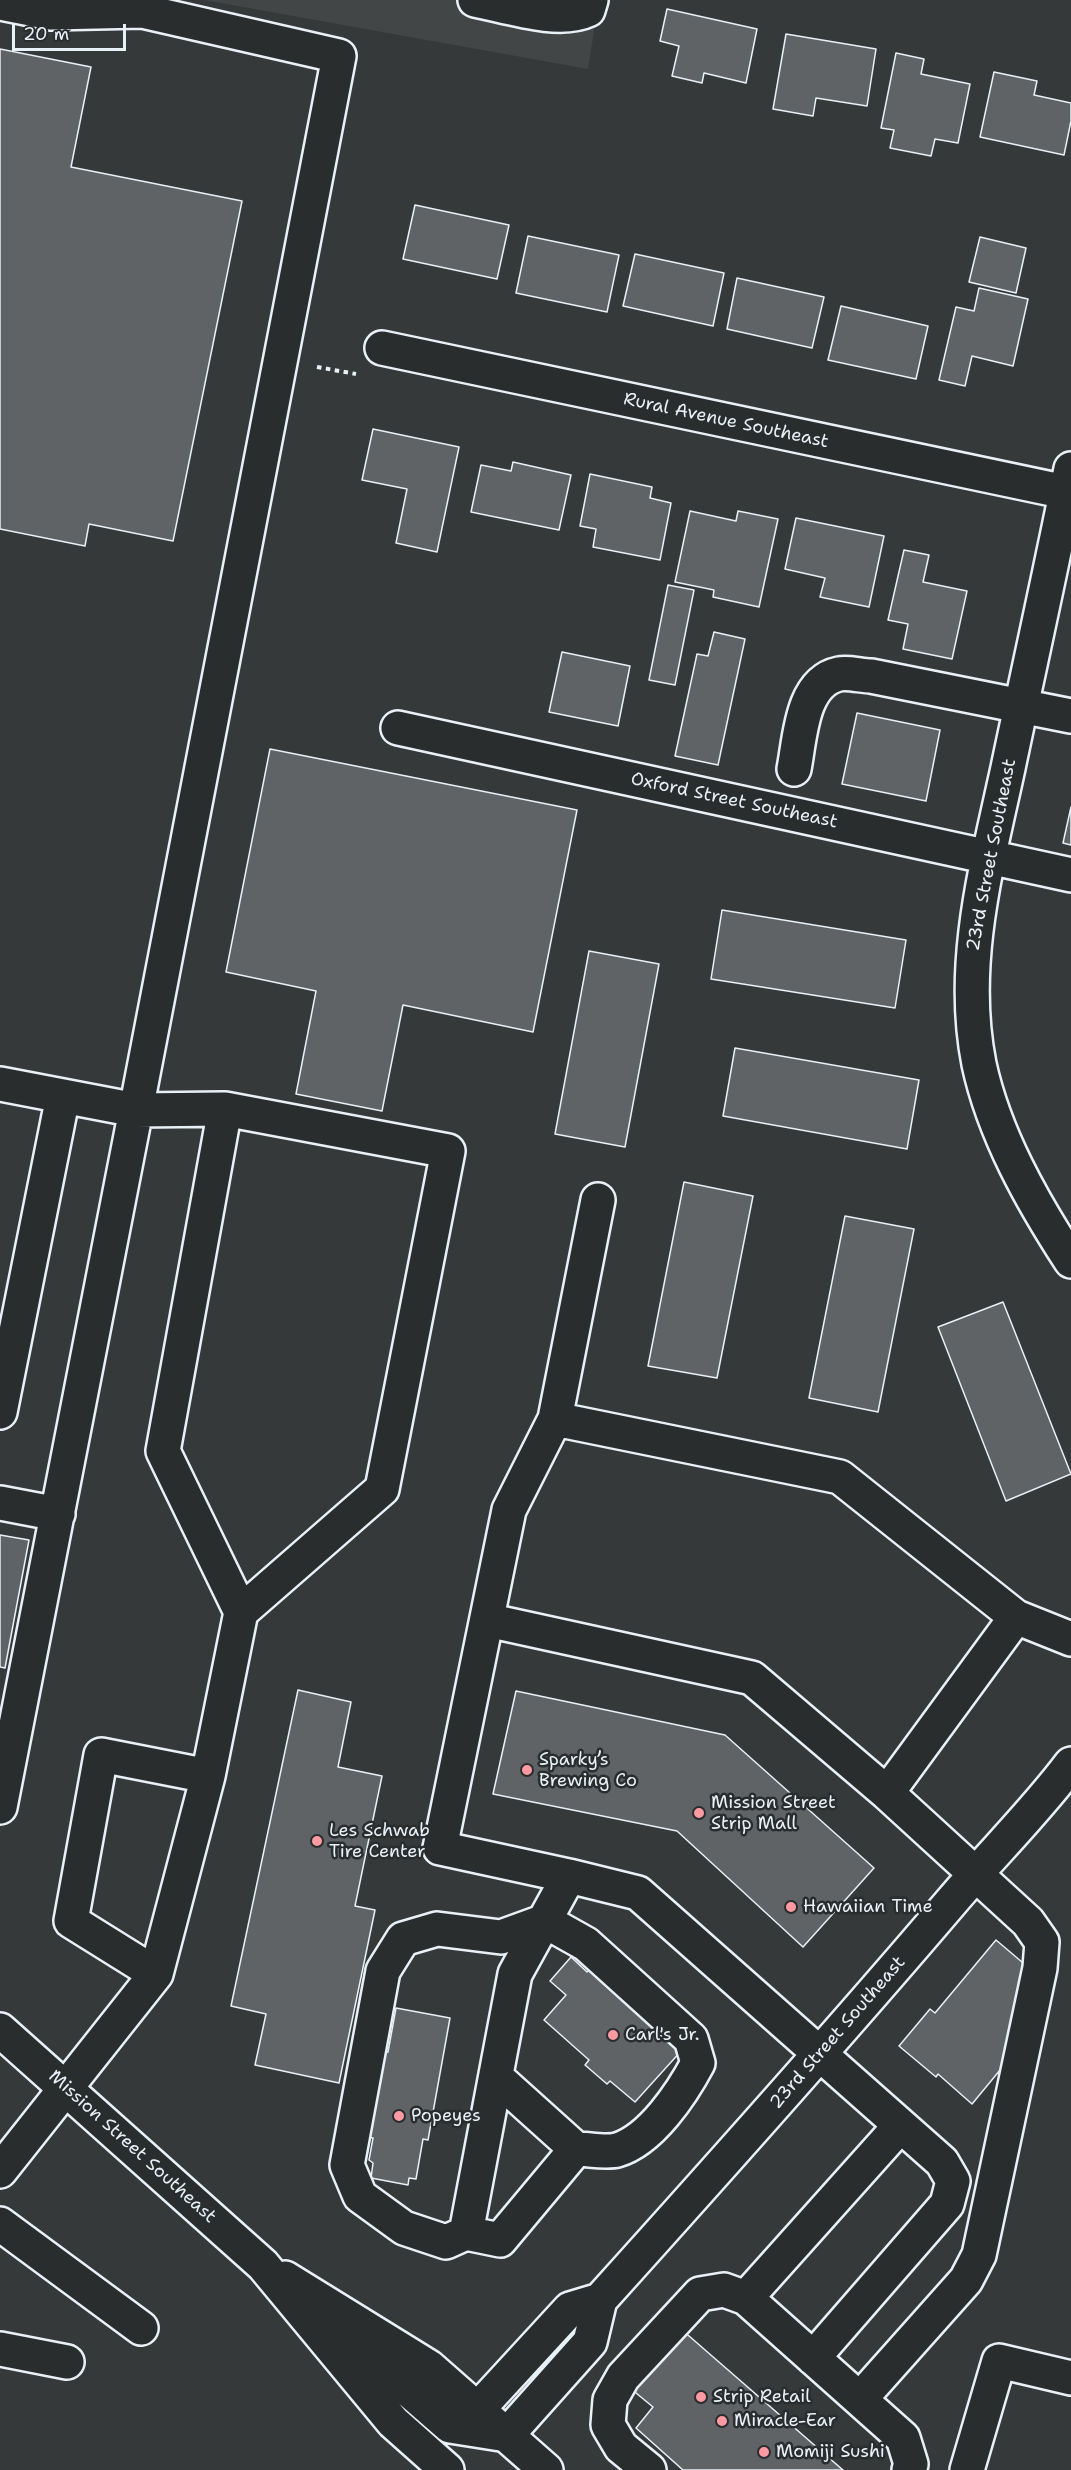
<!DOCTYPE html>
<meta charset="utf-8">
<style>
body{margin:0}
#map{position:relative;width:1071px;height:2470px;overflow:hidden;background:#35393a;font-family:"Shantell Sans",sans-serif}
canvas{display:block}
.scale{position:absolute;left:12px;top:24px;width:114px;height:27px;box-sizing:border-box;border:3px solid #e8f1f8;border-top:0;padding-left:8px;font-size:18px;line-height:21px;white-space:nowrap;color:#e8f1f8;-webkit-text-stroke:4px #2a2d2e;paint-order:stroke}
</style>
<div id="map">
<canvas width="1071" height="2470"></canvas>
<div class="scale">20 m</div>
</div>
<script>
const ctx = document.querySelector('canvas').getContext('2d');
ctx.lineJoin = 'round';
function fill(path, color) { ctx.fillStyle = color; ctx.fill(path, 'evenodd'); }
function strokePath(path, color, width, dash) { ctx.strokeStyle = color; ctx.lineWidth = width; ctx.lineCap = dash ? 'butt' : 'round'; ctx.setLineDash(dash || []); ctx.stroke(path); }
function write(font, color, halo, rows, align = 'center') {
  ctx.font = font + ' "Shantell Sans",sans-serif'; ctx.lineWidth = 5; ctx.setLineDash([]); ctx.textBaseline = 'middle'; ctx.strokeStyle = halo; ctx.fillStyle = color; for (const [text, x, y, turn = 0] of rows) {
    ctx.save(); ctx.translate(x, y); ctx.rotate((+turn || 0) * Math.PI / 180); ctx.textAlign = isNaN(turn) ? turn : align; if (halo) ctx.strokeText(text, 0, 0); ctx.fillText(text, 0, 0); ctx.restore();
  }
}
const built = new Path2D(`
 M204 0H599L588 69Z`);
const building = new Path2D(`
 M667 9 757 29 746 83 704 73 702 83 672 76 679 46 660 41Z
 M786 34 876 49 867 106 816 98 813 116 773 109Z
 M0 49 91 67 71 167 242 201 173 541 89 524 85 546 0 529Z
 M896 53 924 59 921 74 970 84 958 143 935 139 931 156 890 148 894 130 881 128Z
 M994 72 1037 81 1034 95 1071 103V121L1064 155 980 137Z
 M415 205 509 225 497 279 403 259Z
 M528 236 619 255 607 312 516 293Z
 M980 237 1026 248 1016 293 969 282Z
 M635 254 724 273 713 326 623 306Z
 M737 278 824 297 812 348 727 329Z
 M979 288 1028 299 1013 366 972 356 965 386 939 380 956 307 974 311Z
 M841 306 928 326 916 379 828 360Z
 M373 429 459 447 437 552 396 543 407 489 362 480Z
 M513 462 571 475 559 530 471 512 481 465 511 471Z
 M590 474 652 487 650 498 671 503 660 560 593 547 596 529 580 526Z
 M690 511 736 521 738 511 778 519 759 607 713 597 714 590 675 582Z
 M796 518 884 536 869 607 820 597 825 578 785 569Z
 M904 550 929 555 923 582 967 591 952 659 903 649 908 624 888 620Z
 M668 585 694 590 675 685 649 680Z
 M714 632 745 639 718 765 675 756 697 654 708 656Z
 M562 652 630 666 618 726 549 712Z
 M857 713 940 730 926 801 842 784Z
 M270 749 577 810 533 1032 403 1005 382 1111 296 1094 316 991 226 972Z
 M1071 807V845L1063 843Z
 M722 910 906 940 895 1008 711 979Z
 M589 951 659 964 625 1147 555 1134Z
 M735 1048 919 1080 907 1149 723 1116Z
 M684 1182 753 1196 717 1378 648 1366Z
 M845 1216 914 1229 878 1412 809 1398Z
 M1003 1302 1071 1474 1006 1501 938 1327Z
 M0 1535 29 1540 5 1668 0 1667Z
 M298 1690 351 1702 338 1767 382 1776 355 1906 375 1910 339 2083 255 2065 266 2014 231 2006Z
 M516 1691 725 1735 874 1868 803 1947 677 1831 493 1794Z
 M996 1940 1029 1968 1010 2058 972 2104 938 2074 936 2077 899 2046 930 2009 935 2013Z
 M571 1957 587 1972 590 1969 682 2050 635 2102 610 2081 607 2084 585 2065 589 2060 544 2020 566 1995 550 1981Z
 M396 2008 450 2018 428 2140 423 2139 416 2179 409 2178 408 2185 371 2178 373 2163 369 2160 373 2138 361 2136 382 2051 388 2052Z
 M681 2329 843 2470H683L636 2428 653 2407 630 2388Z`);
const path = new Path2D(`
 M317 367 356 374`);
const minor = new Path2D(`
 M475 0C506 6 559 24 588 10L591 0
 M0 3 51 13 142 11 339 56 136 1110 0 1084
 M382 348 1071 493
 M1071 469C1051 569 1029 668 1008 768 987 865 959 964 979 1064 994 1134 1032 1201 1071 1261
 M398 728 1071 875
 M794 769C800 739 801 682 839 674 848 672 862 676 871 676L1071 716
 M0 1412 63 1096
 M555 1419 598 1200
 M0 1503 58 1514
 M487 1620 752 1678 887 1793 1028 1922 1042 1942 1040 1968 979 2255 966 2280 860 2399
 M887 1793 1016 1617
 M0 1807 136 1110 225 1109
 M569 1876 440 1848 509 1510 555 1419 840 1477 1016 1617 1071 1639
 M156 1974 71 1921 101 1755 208 1776
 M496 2077 576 2149 500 2240 466 2233 515 1974 569 1876 638 1893 942 2162 953 2181 947 2204 813 2358
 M900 2126 746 2298 903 2438 911 2464 909 2470
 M0 2171 156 1974 208 1776 241 1612 163 1451 225 1109 448 1151 382 1489 241 1612
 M0 2224 141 2328
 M466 2233 446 2242 404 2228 360 2196 347 2165 383 1971 403 1939 437 1929 501 1937 545 1921 586 1944 691 2039 698 2063C682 2093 651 2140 617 2150 605 2153 588 2149 576 2149
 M0 2349 67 2362
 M478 2409 570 2309 600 2300
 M507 2435 590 2342 600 2300C719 2168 837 2036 952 1901 991 1855 1035 1812 1071 1764
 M649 2470 621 2447 608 2425 610 2400 623 2377 700 2294 724 2290 746 2298
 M967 2470 999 2361 1071 2378`);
const highway = new Path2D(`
 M0 2030 263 2265 393 2422 447 2470
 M285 2278 429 2367 546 2470
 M342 2332 450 2426 507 2435`);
const markers = [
 [527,1770,6,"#ff9aa2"],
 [699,1813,6,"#ff9aa2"],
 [317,1841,6,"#ff9aa2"],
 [791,1907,6,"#ff9aa2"],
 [613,2035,6,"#ff9aa2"],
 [399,2116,6,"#ff9aa2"],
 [701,2397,6,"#ff9aa2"],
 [722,2421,6,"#ff9aa2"],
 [764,2452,6,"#ff9aa2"]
];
const streetNames = [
 ["Rural Avenue Southeast",726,421,12],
 ["Oxford Street Southeast",734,801,12],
 ["23rd Street Southeast",992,855,-79],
 ["23rd Street Southeast",838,2033,-49],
 ["Mission Street Southeast",132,2147,42]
];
const poiNames = [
 ["Sparky’s",539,1760],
 ["Brewing Co",539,1781],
 ["Mission Street",711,1803],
 ["Strip Mall",711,1824],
 ["Les Schwab",329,1831],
 ["Tire Center",329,1852],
 ["Hawaiian Time",803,1907],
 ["Carl's Jr.",625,2035],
 ["Popeyes",411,2116],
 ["Strip Retail",713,2397],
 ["Miracle-Ear",734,2421],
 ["Momiji Sushi",776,2452]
];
fill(built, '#424647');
fill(building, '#5f6365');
strokePath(building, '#e8f1f8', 1.5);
strokePath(minor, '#e8f1f8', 38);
strokePath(highway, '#e8f1f8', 38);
strokePath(path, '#e8f1f8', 4, [4.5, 4.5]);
strokePath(minor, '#2a2d2e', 33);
strokePath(highway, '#2a2d2e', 33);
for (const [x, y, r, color] of markers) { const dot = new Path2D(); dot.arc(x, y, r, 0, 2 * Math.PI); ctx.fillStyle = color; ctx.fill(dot); strokePath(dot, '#2a2d2e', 2); }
write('18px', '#e8f1f8', '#2a2d2e', streetNames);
write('18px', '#e8f1f8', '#2a2d2e', poiNames, 'left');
</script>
